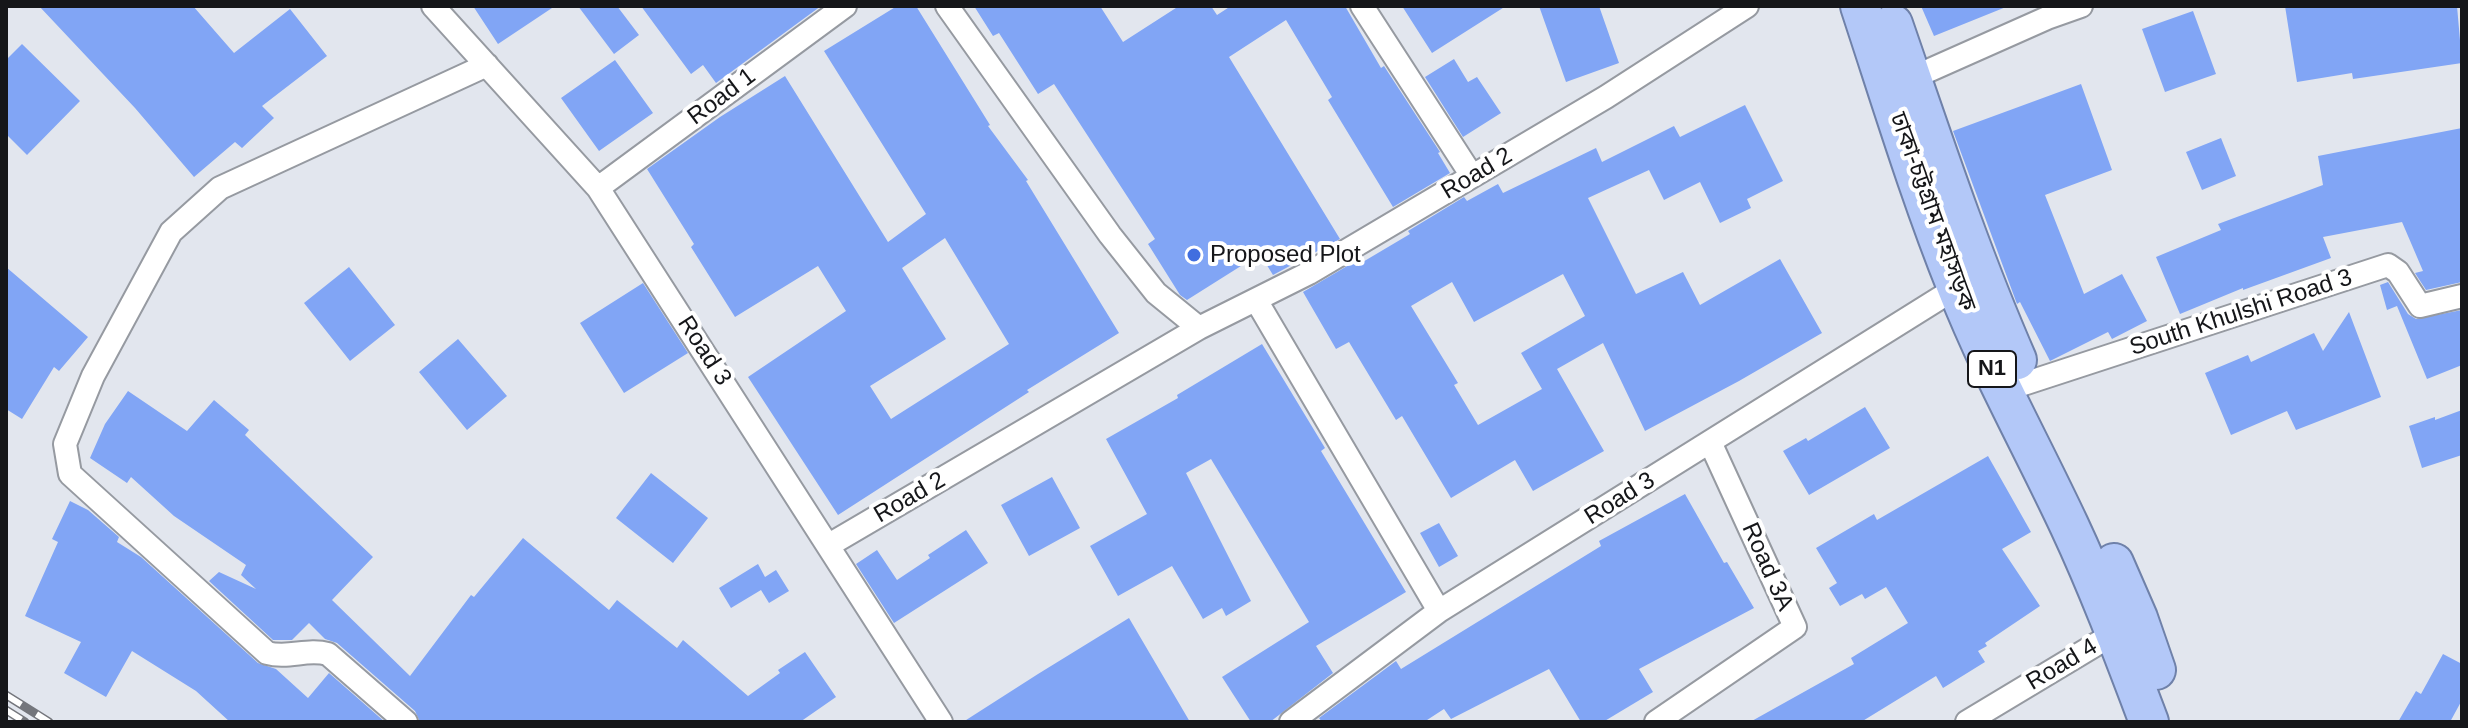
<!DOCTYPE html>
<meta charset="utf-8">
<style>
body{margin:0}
#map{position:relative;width:2468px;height:728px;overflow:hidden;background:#e2e6ee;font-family:Helvetica,sans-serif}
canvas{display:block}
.frame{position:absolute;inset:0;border:8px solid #151619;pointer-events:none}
</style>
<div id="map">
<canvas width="2468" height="728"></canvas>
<div class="frame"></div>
</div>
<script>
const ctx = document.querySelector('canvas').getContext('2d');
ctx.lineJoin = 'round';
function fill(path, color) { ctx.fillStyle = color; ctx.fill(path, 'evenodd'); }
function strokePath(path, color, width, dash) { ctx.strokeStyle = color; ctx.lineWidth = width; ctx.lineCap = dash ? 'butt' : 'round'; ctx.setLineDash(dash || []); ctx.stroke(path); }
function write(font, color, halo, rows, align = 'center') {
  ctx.font = font + ' Helvetica,"Noto Sans Bengali",sans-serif'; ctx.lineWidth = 8; ctx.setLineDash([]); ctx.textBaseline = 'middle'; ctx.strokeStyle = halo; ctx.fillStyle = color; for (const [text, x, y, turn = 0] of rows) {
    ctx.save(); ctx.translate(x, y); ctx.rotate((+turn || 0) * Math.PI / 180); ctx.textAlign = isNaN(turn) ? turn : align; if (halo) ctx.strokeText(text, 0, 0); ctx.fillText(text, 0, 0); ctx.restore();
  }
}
const building = new Path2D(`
 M39 6H193L234 53 290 9 327 56 262 106 274 118 242 148 235 142 194 177 135 108Z
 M473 6H555L498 44Z
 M578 6H617L639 35 614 54Z
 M641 6H821L716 83 703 65 691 74Z
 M897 6H916L990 125 988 126 1028 180 1026 181 1119 333 1027 390 1029 392 838 515 748 377 846 311 818 266 735 317 691 247 694 244 647 169 720 117 785 76 888 242 926 214 824 51ZM945 238 1009 344 891 419 870 386 946 339 902 268Z
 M974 6H1100L1123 42 1179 6H1211L1217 15 1231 6H1345L1381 68 1384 66 1440 152 1438 153 1450 173 1393 207 1328 100 1332 97 1286 20 1229 57 1340 239 1273 275 1260 254 1187 300 1180 295 1148 244 1155 239 1054 84 1038 94 999 33 993 36Z
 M1402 6H1506L1432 53Z
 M1539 6H1599L1619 63 1566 82Z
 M1921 6H2006V7L1934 36Z
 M2285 6H2457L2462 63 2353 79 2352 73 2297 82Z
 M2193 11 2216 74 2165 92 2142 29Z
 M22 44 80 101 27 155 6 134V60Z
 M1454 59 1468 82 1477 77 1501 113 1463 137 1425 77Z
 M615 60 653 113 599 151 561 98Z
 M2081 84 2112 170 2045 195 2084 294 2122 274 2147 321 2112 339 2108 332 2050 361 2020 302 2017 304 1953 131Z
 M1745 105 1783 181 1747 199 1751 208 1720 223 1700 182 1664 200 1649 170 1588 198 1636 294 1683 272 1700 305 1780 259 1822 333 1739 381 1645 431 1603 343 1557 369 1604 451 1533 491 1515 460 1451 498 1402 416 1396 420 1349 342 1336 349 1303 292 1354 262 1356 266 1410 234 1408 231 1464 197 1467 201 1498 184 1503 193 1596 148 1602 162 1674 126 1680 137ZM1563 274 1585 316 1521 353 1542 389 1478 425 1454 385 1458 383 1411 306 1452 282 1474 322Z
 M2462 128V282L2426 290 2415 273 2423 271 2402 222 2323 237 2331 258 2243 290V288L2180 314 2156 257 2221 230 2218 224 2323 185 2318 156Z
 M2221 138 2236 176 2202 190 2186 152Z
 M6 267 88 337 59 371 54 367 22 419 6 409Z
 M349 267 395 325 350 361 304 303Z
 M2388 282 2408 314 2416 319 2462 310V365L2427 379 2397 306 2387 310 2380 285Z
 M643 283 688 353 624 393 580 323Z
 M2349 312 2381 397 2296 430 2287 411 2231 435 2205 373 2248 355 2251 362 2314 333 2323 351Z
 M458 339 507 396 467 430 419 372Z
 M1262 344 1325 448 1321 451 1406 592 1316 646 1333 673 1270 722H1251L1222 677 1309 622 1211 459 1186 473 1251 601 1226 616 1222 608 1203 619 1172 566 1118 596 1090 546 1147 514 1106 439 1178 398 1177 395Z
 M128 391 187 431 214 400 249 430 245 435 373 557 332 600 410 676 471 595 474 597 523 538 609 610 617 600 677 648 683 640 748 696 780 673 778 670 805 652 836 697 800 722H420L415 711 337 643 325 639 309 623 292 640H273L209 581 219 572 256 589 241 575 246 565 174 516 131 477 127 483 90 458 105 424Z
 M1865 407 1890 448 1809 495 1783 451 1806 438 1808 441Z
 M2462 410V455L2422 468 2409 426 2435 417V420Z
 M1988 456 2031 532 2002 549 2040 606 1985 643 1987 646 1978 651 1985 662 1943 688 1936 676 1861 722H1750L1854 664 1851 658 1908 623 1886 587 1865 599 1862 594 1840 606 1829 588 1837 583 1816 548 1874 514 1877 520Z
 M651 473 708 518 673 563 616 518Z
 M1052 477 1080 528 1029 556 1001 505Z
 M1685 494 1724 563 1727 562 1754 608 1639 669 1653 692 1603 722H1581L1549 669 1451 719 1444 709 1424 722H1322L1319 718 1396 661 1401 669 1601 546 1599 541Z
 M70 501 88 510 119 537 117 542 141 557 258 663 276 669 308 698 329 673 385 722H230L196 691 132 651 106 697 64 673 81 642 25 616 58 542 52 539Z
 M1439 523 1458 556 1439 567 1420 533Z
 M966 530 988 563 894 623 856 564 877 550 897 580 930 558 928 555Z
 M758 564 765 577 776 570 789 591 769 603 761 590 731 608 719 588Z
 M1129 618 1190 722H963L1038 674Z
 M2443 654 2462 664V700L2450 722H2398L2416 691 2421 694Z`);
const minor = new Path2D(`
 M433 6 598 188 941 722
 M947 6 1110 235 1156 293 1199 328 1309 273 1606 97 1747 6
 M1362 6 1472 176
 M1912 78 2047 18 2081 6
 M598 188 845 6
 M1256 300 1439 611
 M2002 391 2388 265 2398 272 2420 306 2462 296
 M829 545 1199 328
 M406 722 328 654C307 648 289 659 267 653L70 474 65 444 93 376 171 232 220 188 487 65
 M1291 722 1439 611 1956 288
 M1656 722 1795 627 1710 442
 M1967 722 2115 633`);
const trunk = new Path2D(`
 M1860 6C1891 100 1920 196 1957 288 1989 369 2032 446 2069 525 2099 589 2124 656 2149 722
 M1893 24C1932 137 1969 250 2017 360
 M2114 563 2138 618 2156 670`);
const rail = new Path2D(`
 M6 695 49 722
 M6 710 25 722`);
const markers = [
 [1194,255,8,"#416edf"]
];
const shields = [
 [1992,369,48]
];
const shieldNames = [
 ["N1",1992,369]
];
const streetNames = [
 ["Road 1",722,97,-37],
 ["Road 2",1477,174,-31],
 ["ঢাকা-চট্টগ্রাম মহাসড়ক",1932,212,70],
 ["South Khulshi Road 3",2241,313,-18],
 ["Road 3",704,351,57],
 ["Road 2",910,498,-30],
 ["Road 3",1620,499,-32],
 ["Road 3A",1767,567,66],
 ["Road 4",2062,665,-31]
];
const poiNames = [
 ["Proposed Plot",1210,255]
];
fill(building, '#81a5f5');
strokePath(minor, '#969aa1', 26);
strokePath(trunk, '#6f81a9', 42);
strokePath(minor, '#fff', 22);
strokePath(trunk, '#b3c8f8', 38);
strokePath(rail, '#74767c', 9);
strokePath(rail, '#fff', 6, [18]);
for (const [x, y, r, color] of markers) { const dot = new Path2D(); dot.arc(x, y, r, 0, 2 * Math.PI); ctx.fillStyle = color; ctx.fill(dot); strokePath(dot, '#fff', 3); }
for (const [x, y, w] of shields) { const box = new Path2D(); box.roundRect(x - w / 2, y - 18, w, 36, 6); ctx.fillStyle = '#fff'; ctx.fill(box); strokePath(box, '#151619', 2); }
write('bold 22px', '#151619', null, shieldNames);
write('24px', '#151619', '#fff', streetNames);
write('24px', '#151619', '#fff', poiNames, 'left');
</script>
